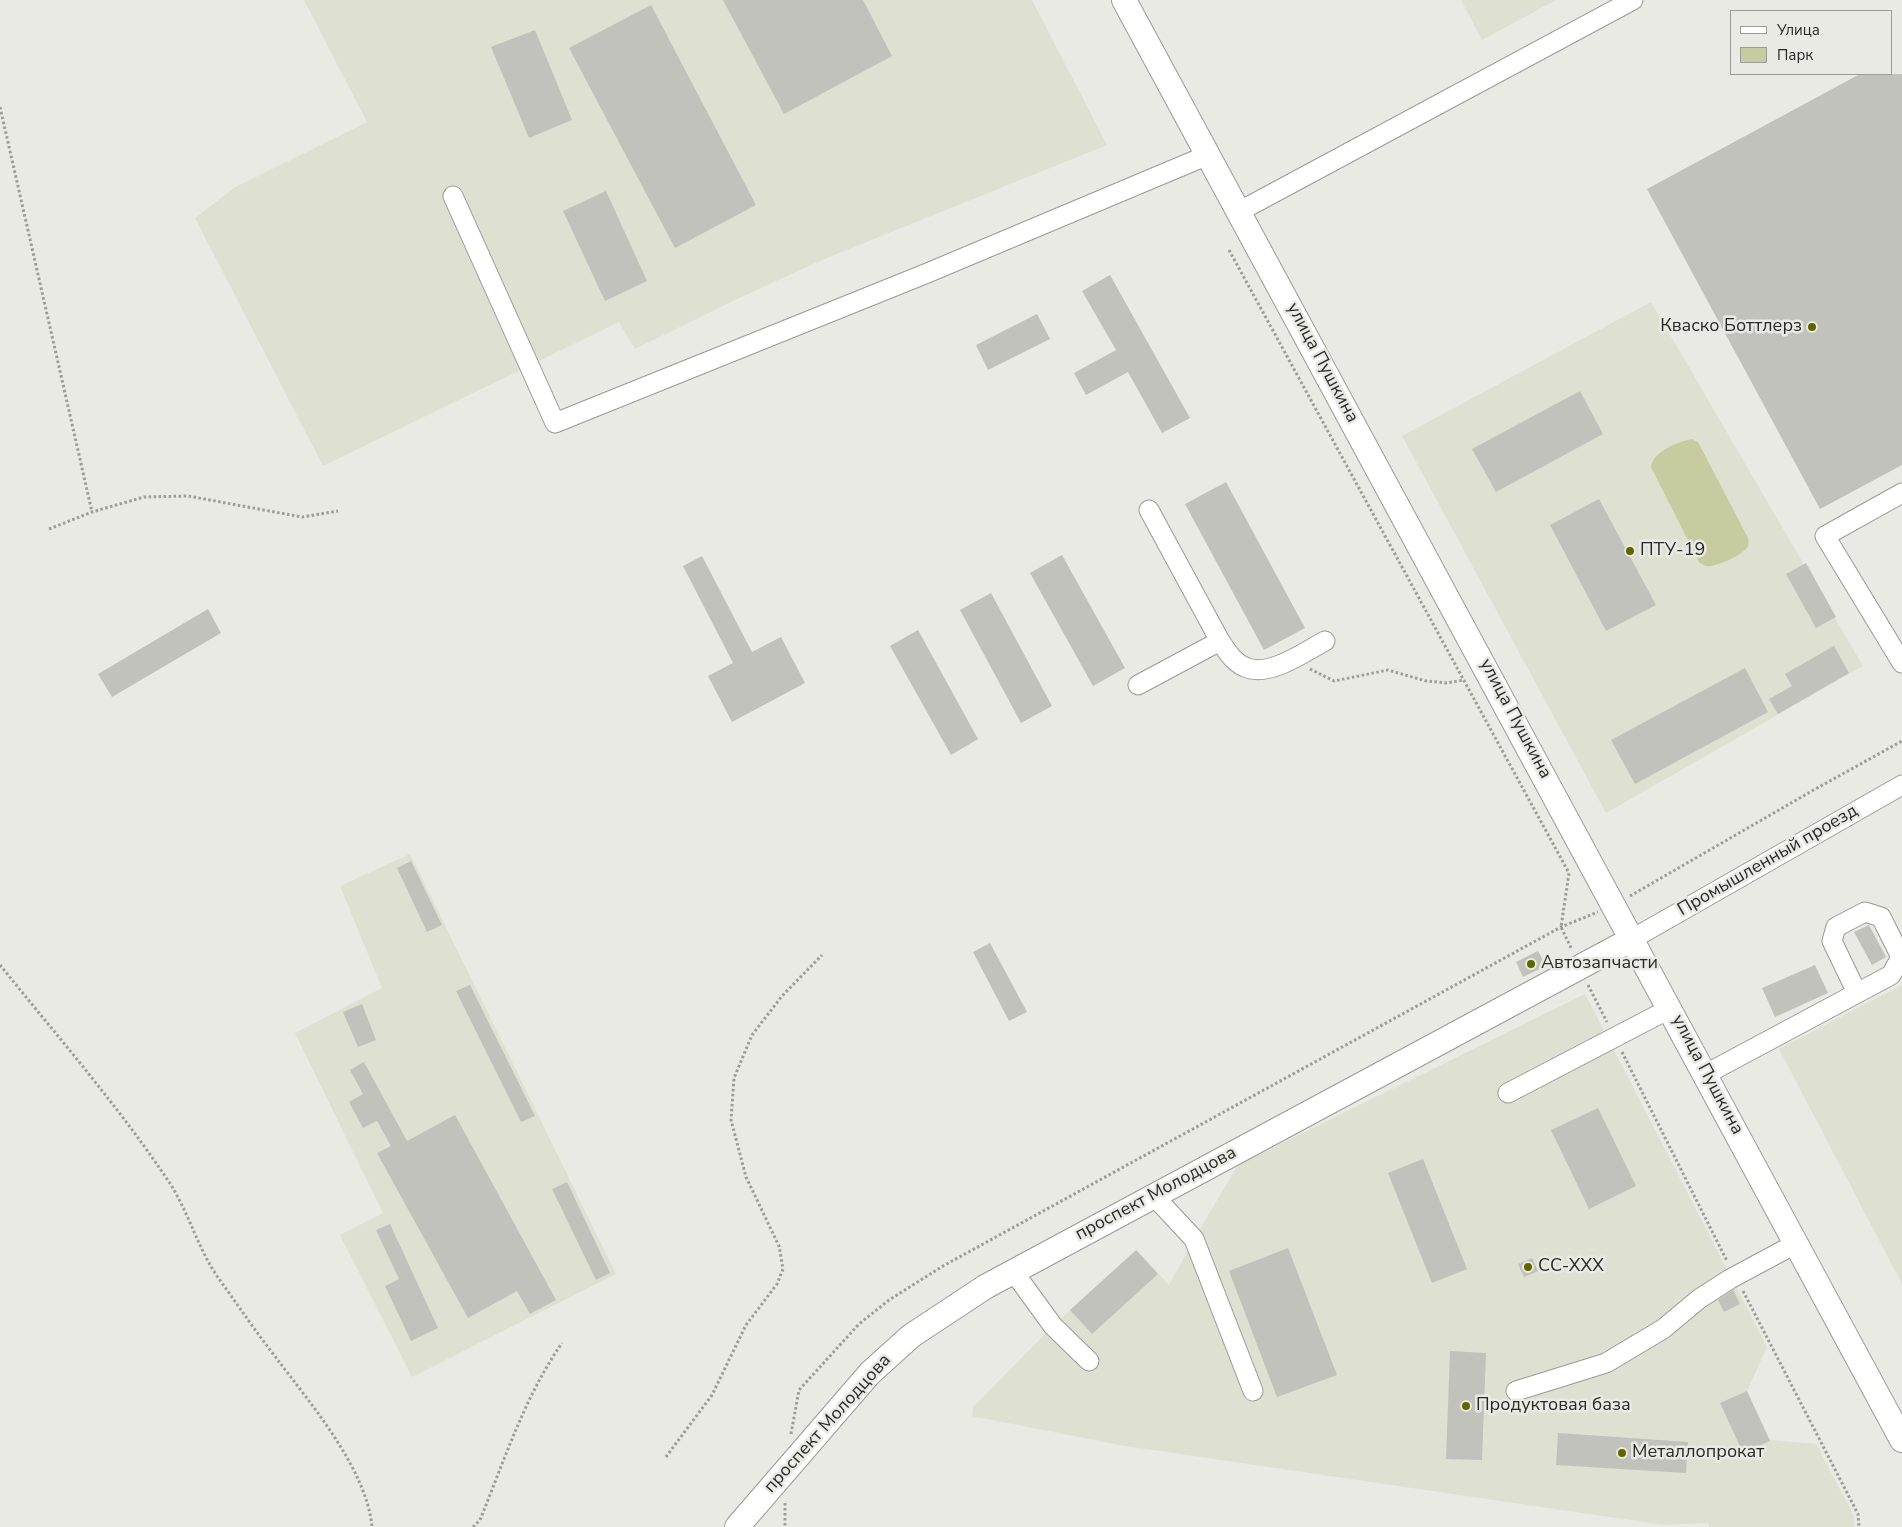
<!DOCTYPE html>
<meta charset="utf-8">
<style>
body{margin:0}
#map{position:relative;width:1902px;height:1527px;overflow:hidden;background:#e9eae4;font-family:"Nunito Sans",sans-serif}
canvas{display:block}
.legend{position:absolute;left:1730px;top:10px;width:162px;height:65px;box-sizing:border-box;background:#e9eae4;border:1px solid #9c9d98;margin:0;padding:6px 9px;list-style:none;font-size:15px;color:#292927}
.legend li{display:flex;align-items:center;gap:10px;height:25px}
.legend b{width:25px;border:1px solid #9c9d98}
</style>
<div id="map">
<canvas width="1902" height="1527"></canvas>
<ul class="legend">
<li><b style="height:6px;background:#fff"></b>Улица</li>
<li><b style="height:14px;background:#c7cca0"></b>Парк</li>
</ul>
</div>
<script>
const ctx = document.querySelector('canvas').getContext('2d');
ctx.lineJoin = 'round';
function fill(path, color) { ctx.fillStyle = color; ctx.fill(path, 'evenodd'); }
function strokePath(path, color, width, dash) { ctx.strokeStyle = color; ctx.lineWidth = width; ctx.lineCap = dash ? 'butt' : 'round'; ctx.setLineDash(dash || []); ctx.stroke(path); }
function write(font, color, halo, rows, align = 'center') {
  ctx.font = font + ' "Nunito Sans",sans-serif'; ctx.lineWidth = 5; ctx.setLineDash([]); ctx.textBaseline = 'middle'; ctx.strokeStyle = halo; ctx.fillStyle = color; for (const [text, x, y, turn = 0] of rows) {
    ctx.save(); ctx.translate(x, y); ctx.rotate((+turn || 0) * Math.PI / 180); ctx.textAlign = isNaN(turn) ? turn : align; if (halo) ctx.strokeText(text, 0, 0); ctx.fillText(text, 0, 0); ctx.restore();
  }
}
const built = new Path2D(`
 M304 0H1032L1107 145 822 260 735 300 635 349 619 322 323 466 195 218 234 188 367 122Z
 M1461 0H1556L1482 40Z
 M1651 302 1863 666 1606 813 1402 436Z
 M410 854 616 1274 412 1377 340 1235 383 1213 295 1033 382 988 340 886Z
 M1902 985V1284L1779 1049Z
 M1585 994 1767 1347 1747 1391 1770 1440 1816 1444 1854 1516V1527H1709V1523L1664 1525 1119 1445 972 1416 973 1407 1053 1326 1137 1250 1169 1285 1194 1239 1238 1165Z`);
const green = new Path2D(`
 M1692 439 1698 442 1748 538C1748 540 1749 543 1748 546 1745 554 1715 568 1706 566 1705 566 1699 562 1699 562L1651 467C1653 451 1678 442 1692 439Z`);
const building = new Path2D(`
 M723 0H863L892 56 784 114Z
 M651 5 756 205 675 248 569 48Z
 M535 30 572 120 529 138 491 47Z
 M1860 74H1902V465L1820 509 1647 189Z
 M606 191 647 281 605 301 563 211Z
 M1110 275 1190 418 1162 433 1128 372 1086 395 1074 373 1116 350 1082 291Z
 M1037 314 1050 339 988 370 976 345Z
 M1580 391 1603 434 1496 492 1472 449Z
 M1226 482 1305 628 1264 650 1185 504Z
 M1599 499 1656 605 1606 631 1550 525Z
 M1062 555 1125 668 1093 686 1030 573Z
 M702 556 752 652 781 637 805 683 732 722 708 676 733 663 683 566Z
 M1806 563 1836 617 1816 628 1786 574Z
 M991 593 1052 706 1021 723 960 610Z
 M208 609 221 633 112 697 98 674Z
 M918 630 978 739 951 755 890 646Z
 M1834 646 1849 673 1778 714 1769 699 1792 686 1785 674Z
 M1745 668 1768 712 1635 784 1611 740Z
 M411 861 442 925 427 932 397 868Z
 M1869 925 1886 957 1872 965 1854 932Z
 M990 943 1027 1012 1009 1021 973 952Z
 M1538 951 1546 966 1523 977 1516 962Z
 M1815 965 1828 993 1775 1017 1762 988Z
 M470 985 535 1116 521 1122 456 991Z
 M362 1004 376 1040 358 1047 343 1012Z
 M364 1062 407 1141 455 1115 556 1300 530 1314 517 1291 468 1318 377 1153 391 1146 377 1121 363 1128 349 1102 363 1094 350 1070Z
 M1598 1108 1636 1186 1589 1209 1551 1130Z
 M1423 1159 1467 1269 1432 1283 1388 1173Z
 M567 1182 610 1273 596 1280 552 1189Z
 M390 1224 438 1328 411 1341 385 1286 399 1279 376 1230Z
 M1288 1248 1337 1375 1277 1397 1229 1271Z
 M1136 1250 1158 1274 1092 1334 1070 1310Z
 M1532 1258 1538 1271 1524 1277 1518 1264Z
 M1733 1290 1740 1304 1724 1312 1718 1300Z
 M1450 1351 1486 1353 1482 1460 1446 1459Z
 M1747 1391 1770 1441 1743 1453 1720 1403Z
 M1558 1433 1688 1442 1686 1473 1556 1465Z`);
const path = new Path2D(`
 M0 107 92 512
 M1229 250 1569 873 1561 927 1572 950
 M49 529 92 512 144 497 188 496 302 517 338 511
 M1310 669 1334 681 1388 670 1426 681 1446 683 1464 680
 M1630 896 1810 792 1902 741
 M0 965C58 1037 120 1108 171 1185 189 1214 198 1248 217 1276 237 1304 256 1332 277 1359 311 1404 367 1470 372 1527
 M1588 985 1607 1022
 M1622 1052 1727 1261
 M1743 1291 1858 1514 1859 1527
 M791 1434 799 1390 859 1324 889 1300 943 1266 1561 927 1598 912
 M666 1457 712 1395 746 1325 777 1284 783 1269 779 1246 746 1177 731 1120 734 1078 752 1035 782 996 822 955
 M785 1503V1527
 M473 1527 480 1520C504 1461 525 1396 562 1343`);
const minor = new Path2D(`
 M453 196 555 423 925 274 1208 155
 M1240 211 1633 0
 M1902 493 1825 536 1902 663
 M1220 641C1227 651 1233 662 1245 667 1269 678 1304 652 1325 641
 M1138 685 1220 641 1149 510
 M1634 938 1902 785
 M1706 1074 1891 975 1901 957 1881 917 1865 912 1836 927 1832 941 1857 993
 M1508 1093 1671 1008
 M1153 1195 1194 1239 1253 1391
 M1013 1271 1053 1326 1089 1361
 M1516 1391 1606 1363 1663 1329 1699 1299 1730 1279 1797 1243`);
const major = new Path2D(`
 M1124 0C1386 479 1645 959 1902 1440
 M737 1527 870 1373 911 1336 985 1287 1634 938`);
const markers = [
 [1812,327,5,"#616500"],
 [1630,551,5,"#616500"],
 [1531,964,5,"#616500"],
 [1528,1267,5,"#616500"],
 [1466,1406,5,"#616500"],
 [1622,1453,5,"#616500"]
];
const poiNames = [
 ["Кваско Боттлерз",1802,327,"right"],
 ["ПТУ-19",1640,551],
 ["Автозапчасти",1541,964],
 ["СС-ХХХ",1538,1267],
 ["Продуктовая база",1476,1406],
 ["Металлопрокат",1632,1453]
];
const streetNames = [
 ["улица Пушкина",1322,363,62],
 ["улица Пушкина",1515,719,62],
 ["Промышленный проезд",1768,861,-30],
 ["улица Пушкина",1707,1075,62],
 ["проспект Молодцова",1156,1194,-28],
 ["проспект Молодцова",828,1424,-48]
];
fill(built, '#dee0d2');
fill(green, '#c7cca0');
fill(building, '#c1c2bc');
strokePath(minor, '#9a9a95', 21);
strokePath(major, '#9a9a95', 26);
strokePath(path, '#9c9d99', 3, [2.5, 2.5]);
strokePath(minor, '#fff', 19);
strokePath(major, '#fff', 24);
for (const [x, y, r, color] of markers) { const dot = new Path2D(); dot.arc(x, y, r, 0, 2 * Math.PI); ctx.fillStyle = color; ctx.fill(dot); strokePath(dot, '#e9eae4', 2); }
write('18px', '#292927', '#e9eae4', poiNames, 'left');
write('18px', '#292927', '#e9eae4', streetNames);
</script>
